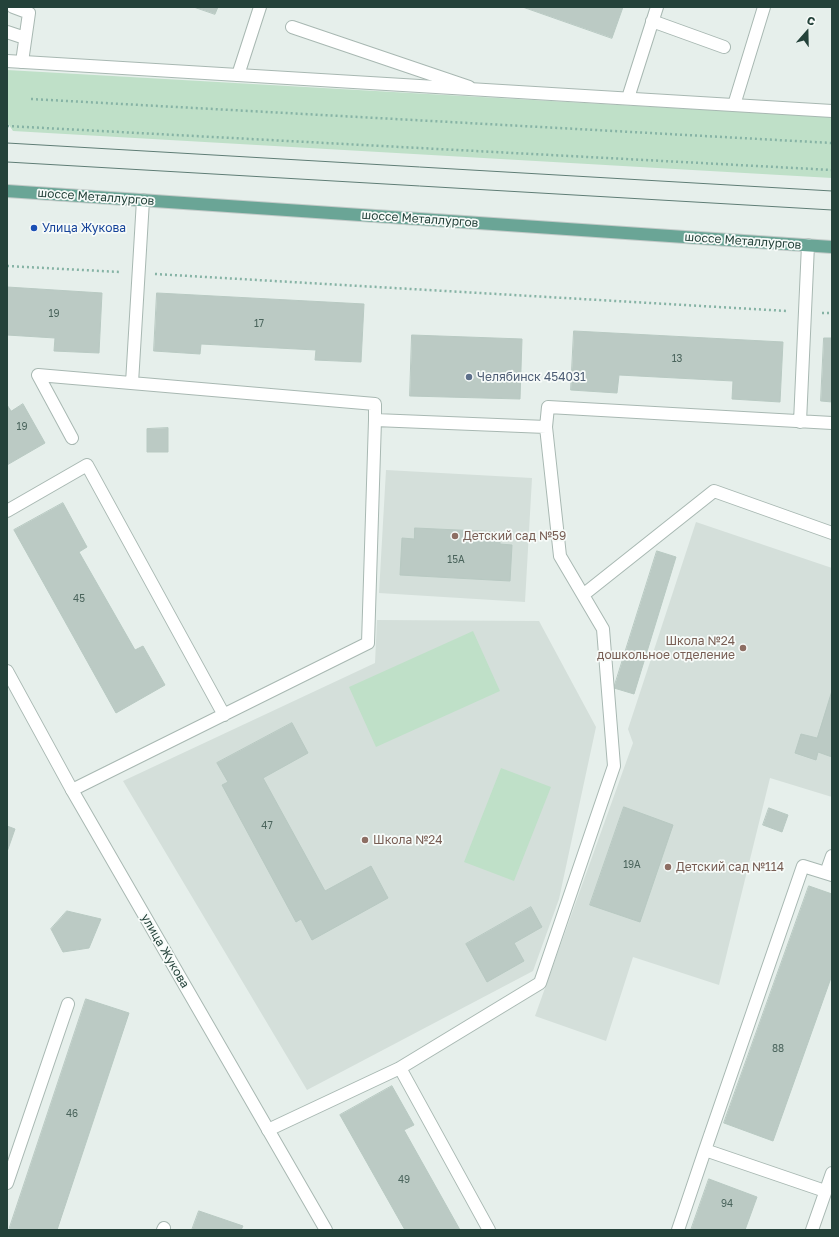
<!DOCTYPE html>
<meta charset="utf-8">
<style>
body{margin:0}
#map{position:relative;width:839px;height:1237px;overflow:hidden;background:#e6efeb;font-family:"Golos Text",sans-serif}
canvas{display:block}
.frame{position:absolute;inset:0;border:8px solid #24423a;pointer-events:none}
.north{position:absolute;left:787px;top:12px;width:40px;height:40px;-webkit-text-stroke:3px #f7fbf9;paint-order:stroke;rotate:20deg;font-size:11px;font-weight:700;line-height:16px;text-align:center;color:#24423a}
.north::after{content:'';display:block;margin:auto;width:14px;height:18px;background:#24423a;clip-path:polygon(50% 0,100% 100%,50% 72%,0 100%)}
</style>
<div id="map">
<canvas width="839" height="1237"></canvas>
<div class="frame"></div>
<div class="north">С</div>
</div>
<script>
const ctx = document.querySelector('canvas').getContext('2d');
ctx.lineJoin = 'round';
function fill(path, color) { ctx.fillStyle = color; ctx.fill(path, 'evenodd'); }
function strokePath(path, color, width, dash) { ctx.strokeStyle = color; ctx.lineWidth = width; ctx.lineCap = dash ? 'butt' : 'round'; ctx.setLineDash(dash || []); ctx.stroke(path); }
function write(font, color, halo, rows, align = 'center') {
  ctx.font = font + ' "Golos Text",sans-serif'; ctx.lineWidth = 3.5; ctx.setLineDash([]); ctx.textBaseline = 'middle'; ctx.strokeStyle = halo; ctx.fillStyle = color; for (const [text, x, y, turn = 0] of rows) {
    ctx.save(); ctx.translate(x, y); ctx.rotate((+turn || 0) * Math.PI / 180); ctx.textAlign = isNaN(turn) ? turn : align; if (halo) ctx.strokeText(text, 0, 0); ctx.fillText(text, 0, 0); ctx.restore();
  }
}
const built = new Path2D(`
 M386 470 532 478 525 602 379 593Z
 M696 522 832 568V797L770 778 719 985 633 957 606 1041 535 1016 633 743 628 729Z
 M377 620 539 621 596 727 559 899 533 971 307 1090 123 781 375 663Z`);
const green = new Path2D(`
 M7 70 832 117V178L13 131 7 122Z
 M473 631 500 691 376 747 349 687Z
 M501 768 551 787 514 881 464 862Z`);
const building = new Path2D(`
 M194 7H218L215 14Z
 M523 7H623L612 38Z
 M7 287 102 293 99 353 54 351 55 338 7 335Z
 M157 293 364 304 361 362 315 360 316 350 201 344 200 354 154 351Z
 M574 331 783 342 780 402 732 399 733 381 619 375 617 393 571 390Z
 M412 335 522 339 520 399 410 396Z
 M824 338H832V402L821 401Z
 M23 404 45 443 7 465V405L11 411Z
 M168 428V452H147V429Z
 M63 503 87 547 79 552 135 650 143 646 165 685 116 713 14 530Z
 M415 528 500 532V544L512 545 510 581 400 575 402 538 414 539Z
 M657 551 676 557 634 694 614 688Z
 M832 691V757L818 752 816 760 795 753 801 734 817 738Z
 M292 723 308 753 263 778 325 891 371 866 388 898 312 940 301 919 296 922 222 785 228 782 217 763Z
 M624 807 673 825 640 922 590 905Z
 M769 808 788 815 782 832 763 825Z
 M7 826 15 829 7 852Z
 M809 886 832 894V975L773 1141 724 1123Z
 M531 907 542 927 514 943 524 961 487 982 466 944Z
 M67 911 101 919 89 948 63 952 51 929Z
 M86 999 129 1013 57 1230H9Z
 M392 1086 414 1125 404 1130 460 1230H405L340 1115Z
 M709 1179 757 1197 745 1230H691Z
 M199 1211 243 1226 241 1230H192Z`);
const path = new Path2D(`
 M31 99 832 143
 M7 126 832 170
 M7 266 120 272
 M155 274 787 311
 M822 313H832`);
const service = new Path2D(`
 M13 7 29 13 22 62
 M652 21 724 47
 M292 27 469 87
 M7 32 25 38
 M238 75 260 7
 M628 98 657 7
 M734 105 764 7
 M132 383 143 200
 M800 422 808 245
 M72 438 38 375 375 404V420L546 427 548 407 832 423
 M7 511 87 465 224 715
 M583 595 714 491 832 533
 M72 790 368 643 375 420
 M826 873 832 856
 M400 1068 489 1230
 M268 1130 400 1068 540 983 614 766 603 629 560 556 546 427
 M705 1150 803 866 832 875
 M7 1183 68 1004
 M163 1230 164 1228
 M678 1230 705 1150 825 1191`);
const minor = new Path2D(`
 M7 671 72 790 326 1230`);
const tertiary = new Path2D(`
 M7 61 832 111
 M812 1230 832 1173`);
const primary = new Path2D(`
 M7 191 832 247`);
const tram = new Path2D(`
 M7 143 832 191
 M7 162 832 210`);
const markers = [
 [34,228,4,"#1a4fb4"],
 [469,377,4,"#5c6f8a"],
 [455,536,4,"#8d6e63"],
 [743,648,4,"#8d6e63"],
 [365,840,4,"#8d6e63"],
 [668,867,4,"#8d6e63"]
];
const numberNames = [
 ["19",54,314],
 ["17",259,324],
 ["13",677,359],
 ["19",22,427],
 ["15А",456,560],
 ["45",79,599],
 ["47",267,826],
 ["19А",632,865],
 ["88",778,1049],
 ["46",72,1114],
 ["49",404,1180],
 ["94",727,1204]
];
const streetNames = [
 ["шоссе Металлургов",96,197,4],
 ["шоссе Металлургов",420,219,4],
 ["шоссе Металлургов",743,241,4],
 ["улица Жукова",165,951,60]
];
const transitNames = [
 ["Улица Жукова",42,228]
];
const serviceNames = [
 ["Челябинск 454031",477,377]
];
const educationNames = [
 ["Детский сад №59",463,536],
 ["Школа №24",735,641,"right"],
 ["дошкольное отделение",735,655,"right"],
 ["Школа №24",373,840],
 ["Детский сад №114",676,867]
];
fill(built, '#d4dfda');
fill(green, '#bfe0c8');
fill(building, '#bbcac4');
strokePath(building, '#b8c9c2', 1);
strokePath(service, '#a8b8b2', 14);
strokePath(minor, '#a8b8b2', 14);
strokePath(tertiary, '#a8b8b2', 14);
strokePath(primary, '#c2cac8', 14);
strokePath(path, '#86b3a5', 2.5, [2, 3]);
strokePath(service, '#fff', 12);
strokePath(minor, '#fff', 12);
strokePath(tertiary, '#fff', 12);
strokePath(primary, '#6aa596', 12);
strokePath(tram, '#5f7d75', 1);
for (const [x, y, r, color] of markers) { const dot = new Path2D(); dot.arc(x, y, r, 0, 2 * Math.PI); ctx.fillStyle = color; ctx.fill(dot); strokePath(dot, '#f7fbf9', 1.5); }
write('10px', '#4a645c', null, numberNames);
write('12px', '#24423a', '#f7fbf9', streetNames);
write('12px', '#164399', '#f7fbf9', transitNames, 'left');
write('12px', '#4e5e75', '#f7fbf9', serviceNames, 'left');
write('12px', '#785e54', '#f7fbf9', educationNames, 'left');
</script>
